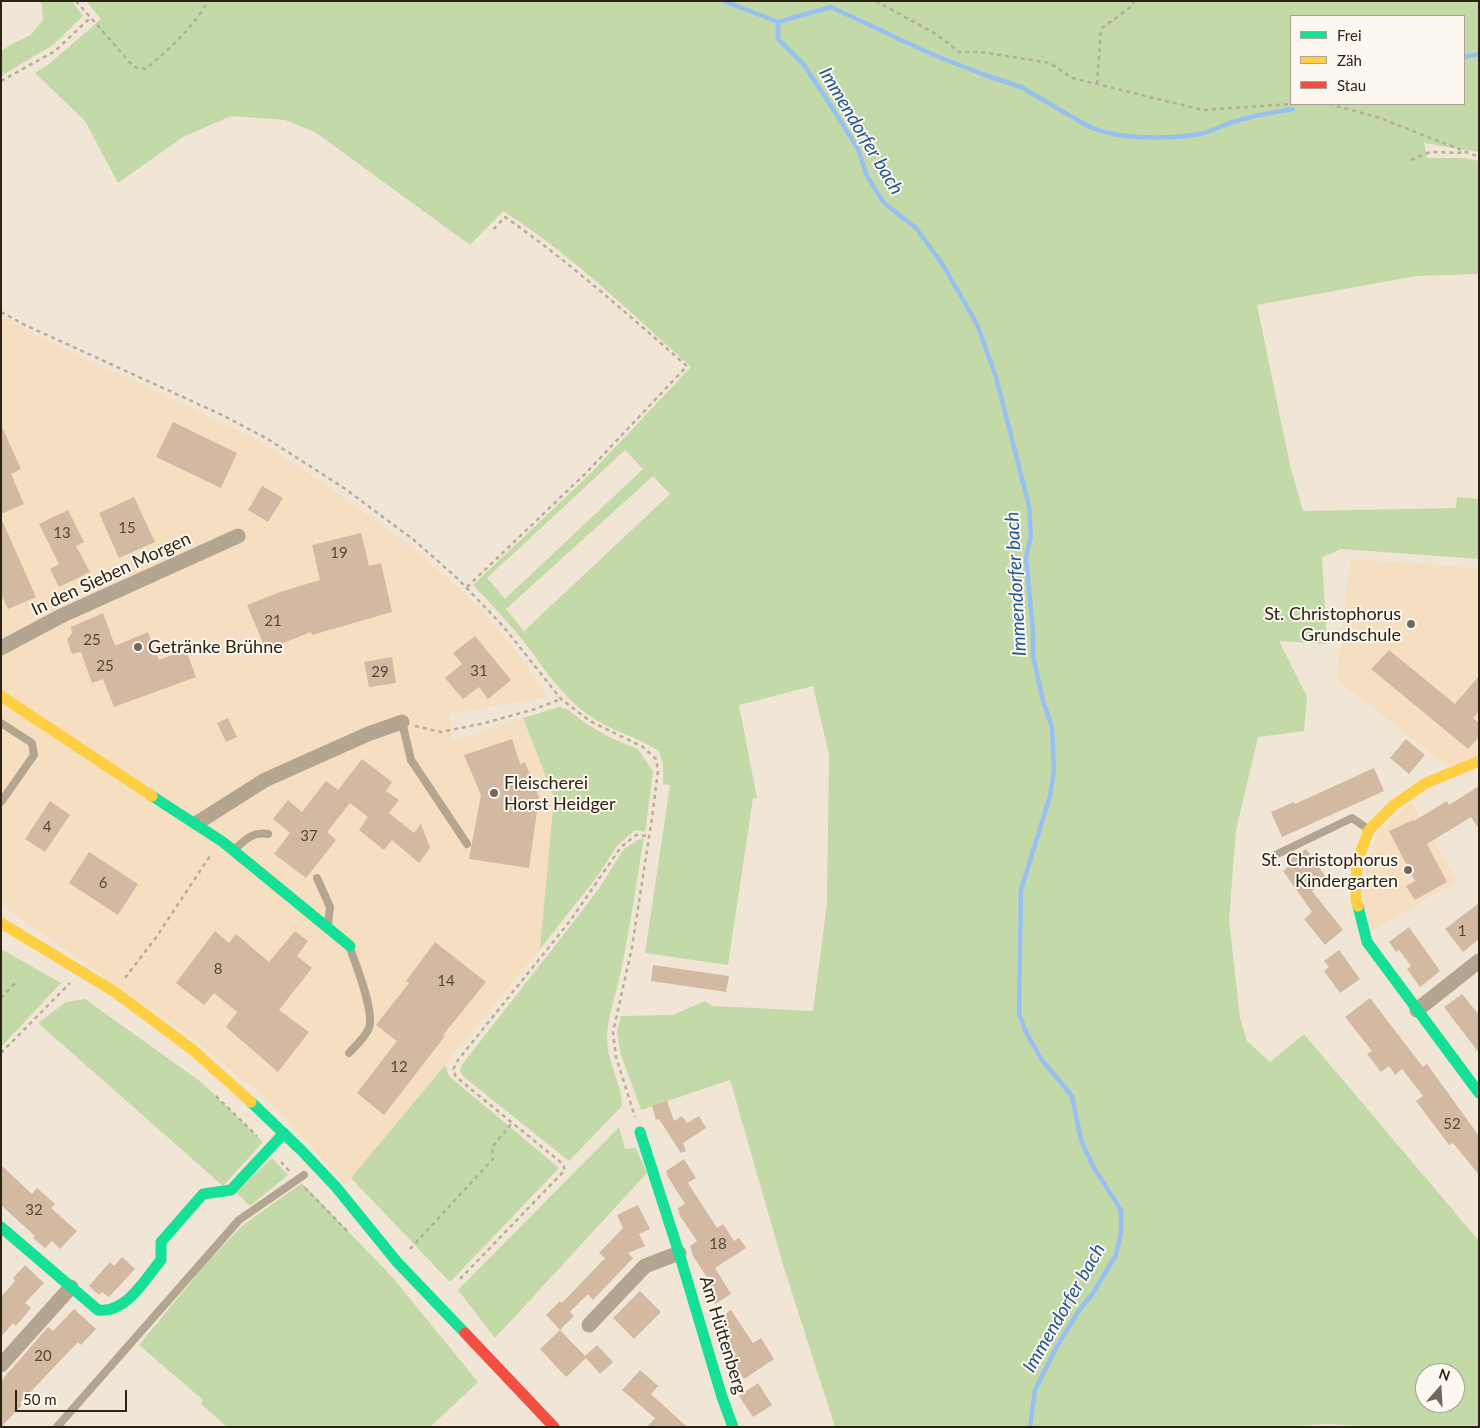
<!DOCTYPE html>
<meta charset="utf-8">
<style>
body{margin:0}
#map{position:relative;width:1480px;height:1428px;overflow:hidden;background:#f1e6d6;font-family:Lato,sans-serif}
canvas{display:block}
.frame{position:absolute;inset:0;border:2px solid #2d2315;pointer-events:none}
.legend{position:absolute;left:1290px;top:15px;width:175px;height:90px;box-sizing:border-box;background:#fcf7ef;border:1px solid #a9a298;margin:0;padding:6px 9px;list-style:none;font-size:15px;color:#2d2315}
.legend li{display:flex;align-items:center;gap:10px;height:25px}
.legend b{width:25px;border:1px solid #a9a298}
.north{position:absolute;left:1415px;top:1363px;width:50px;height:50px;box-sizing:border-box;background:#fcf7ef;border:1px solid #a9a298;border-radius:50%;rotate:19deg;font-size:14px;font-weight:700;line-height:20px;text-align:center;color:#2d2315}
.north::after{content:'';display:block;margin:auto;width:18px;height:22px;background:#726759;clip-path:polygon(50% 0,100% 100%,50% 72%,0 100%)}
.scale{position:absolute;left:15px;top:1390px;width:112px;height:22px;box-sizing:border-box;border:2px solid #2d2315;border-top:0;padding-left:6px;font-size:15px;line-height:18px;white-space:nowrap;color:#2d2315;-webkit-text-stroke:4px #fcf7ef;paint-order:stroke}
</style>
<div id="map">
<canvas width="1480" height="1428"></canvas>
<div class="frame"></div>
<ul class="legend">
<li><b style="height:6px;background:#16e098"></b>Frei</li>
<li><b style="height:6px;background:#ffcf43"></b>Zäh</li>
<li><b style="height:6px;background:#f24e42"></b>Stau</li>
</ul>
<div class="north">N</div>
<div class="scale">50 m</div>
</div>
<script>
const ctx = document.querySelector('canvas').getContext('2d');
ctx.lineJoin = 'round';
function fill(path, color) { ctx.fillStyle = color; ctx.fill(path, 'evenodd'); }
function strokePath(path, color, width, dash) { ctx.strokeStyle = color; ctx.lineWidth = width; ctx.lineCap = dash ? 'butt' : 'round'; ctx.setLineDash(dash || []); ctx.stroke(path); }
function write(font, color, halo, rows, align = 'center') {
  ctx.font = font + ' Lato,sans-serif'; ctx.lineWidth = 4; ctx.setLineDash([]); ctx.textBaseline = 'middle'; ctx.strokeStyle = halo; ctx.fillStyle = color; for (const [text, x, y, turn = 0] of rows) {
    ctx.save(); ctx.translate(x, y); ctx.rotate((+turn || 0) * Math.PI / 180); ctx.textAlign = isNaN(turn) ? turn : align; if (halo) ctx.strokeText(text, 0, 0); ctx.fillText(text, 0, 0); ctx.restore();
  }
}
const built = new Path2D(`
 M1 317 65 349 249 435 312 475 409 545 456 586 485 614 516 651 548 697 450 714 453 741 523 718 554 796 540 949 345 1185 272 1103 187 1034 1 905Z
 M1350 559 1479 568V754L1449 767 1337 680Z
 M1411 802 1457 881 1372 931 1363 898 1366 862 1379 831Z`);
const green = new Path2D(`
 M41 1H72L83 16 53 45 1 76V51L14 43 31 35 43 20Z
 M86 1H1479V152L1424 143 1427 158H1465L1479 161V274L1416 276 1257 305 1290 465 1303 511 1456 508 1457 497 1479 499V559L1341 549 1322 557 1327 644 1279 641 1307 697 1304 731 1258 737 1236 830 1229 920 1240 1018 1247 1041 1270 1062 1304 1034 1479 1241V1427H1380L1327 1424 1278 1427H835L784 1268 730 1080 641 1110 620 1052 617 1031 621 1016 673 1015 705 1001 713 1006 813 1011 827 904 829 755 813 686 739 705 757 798H753L728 965 645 953 670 785 663 784V764L659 751C636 737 609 730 587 714 561 695 544 668 524 642 508 622 491 604 473 585L589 475 691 367C631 313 572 255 503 211L470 245 315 132 285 120 231 116 183 137 118 183 85 121 35 73 49 64 101 19ZM1291 16H1464V104H1291ZM625 450 643 469 505 599 487 578ZM653 476 670 494 524 631 506 609ZM1425 1373H1455V1403H1425Z
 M559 707 567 709 585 723 609 737 638 749 653 772 645 832 635 830 617 846 596 878 540 949 554 797 523 718Z
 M644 838C636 884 630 930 620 975 616 996 607 1017 607 1039 607 1062 622 1083 622 1106L569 1161 464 1077 460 1071 461 1066 575 920 600 887 623 850 637 840Z
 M1 949 61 983 1 1047Z
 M85 999 201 1082 263 1142 223 1186 38 1023 66 1002Z
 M445 1065 449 1076 559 1168 450 1282 351 1178Z
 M619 1127 625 1149 636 1148 647 1173 495 1338 458 1290Z
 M272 1158 288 1175 250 1206 236 1192Z
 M302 1183 393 1278 478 1382 430 1427H227L201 1404 203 1400 139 1345 209 1260 243 1225Z`);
const stream = new Path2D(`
 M724 1 778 22V39L804 65 826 98 858 149 867 176 884 203 916 228 943 265 977 324 996 377 1029 506 1031 536 1026 558 1033 632V656L1043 701 1052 727 1054 771 1050 796 1021 890 1019 1014 1026 1032 1042 1060 1072 1096 1081 1140 1094 1168 1121 1210V1233L1116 1255 1093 1293 1078 1312 1056 1348 1035 1390 1030 1427
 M778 22 831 7 929 53 982 74 1021 87 1086 125C1115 140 1172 140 1204 133 1215 130 1225 124 1236 121 1254 115 1274 112 1293 109
 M1464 57 1479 54`);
const building = new Path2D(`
 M173 422 237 453 221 488 156 457Z
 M1 425 21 469 11 474 24 504 1 514Z
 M262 486 283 498 268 522 248 510Z
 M134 497 155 542 119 558 99 513Z
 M68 510 84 542 76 546 90 572 59 587 50 569 59 564 39 524Z
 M1 518 36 597 8 609 1 594Z
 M361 533 369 566 381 563 392 612 312 635 311 632 266 650 247 605 280 592 320 580 312 545Z
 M103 613 115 646 148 632 159 660 186 650 196 677 114 707 103 679 92 683 81 652 72 654 67 640 72 633 71 627Z
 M475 636 511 680 488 699 479 687 463 699 445 678 462 664 453 653Z
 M1389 650 1455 704 1479 676V711L1473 718 1479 723V737L1468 749 1371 669Z
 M392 657 396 683 369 687 364 662Z
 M228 718 237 737 226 742 217 723Z
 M512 739 520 764 525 762 539 797 529 868 469 859 481 795 464 755Z
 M1406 739 1425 755 1409 774 1390 758Z
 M362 759 392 782 386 791 399 800 389 813 414 833 421 824 430 848 419 863 392 840 384 850 359 830 368 817 350 803 327 832 336 840 306 878 274 854 290 833 273 819 288 800 302 812 326 781 338 790Z
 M1374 768 1384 791 1282 837 1271 812 1294 802 1295 804Z
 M1479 786V829L1471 817 1427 844 1447 882 1415 900 1406 886 1415 881 1389 831 1413 820 1414 821 1447 801 1449 805Z
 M50 801 70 815 45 852 25 839Z
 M1306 849 1328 880 1312 891 1343 930 1325 945 1304 919 1312 912 1283 871 1289 866 1286 862Z
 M89 852 138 884 118 915 69 883Z
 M1479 903V939L1463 952 1445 929Z
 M1409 927 1440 971 1420 987 1407 969 1411 966 1399 950 1396 952 1389 942Z
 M215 931 229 943 236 934 269 962 295 931 308 941 297 956 312 968 279 1010 309 1032 278 1072 226 1027 237 1012 214 993 204 1005 176 983Z
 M435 942 486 982 443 1035 445 1036 384 1115 357 1093 397 1041 376 1025 409 983 406 981Z
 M1339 950 1360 979 1340 993 1324 971 1329 967 1324 961Z
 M653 965 729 976 726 992 651 981Z
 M1462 994 1479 1015V1053L1444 1007Z
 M1370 998 1423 1067 1427 1064 1479 1136V1175L1453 1143 1449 1145 1416 1101 1423 1096 1402 1069 1395 1075 1389 1066 1381 1072 1367 1054 1372 1051 1345 1017Z
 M667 1101 674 1121 682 1116 687 1123 699 1116 706 1128 683 1143 686 1151 681 1153 659 1119 656 1120 652 1106Z
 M684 1159 696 1178 688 1183 717 1228 723 1224 734 1241 739 1238 746 1248 715 1268 731 1294 715 1304 704 1287 710 1282 693 1256 690 1246 697 1241 680 1216 678 1208 685 1204 668 1177 666 1171Z
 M1 1165 32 1194 37 1188 55 1204 51 1208 77 1231 60 1249 52 1241 45 1248 33 1238 35 1236 1 1205Z
 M638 1205 650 1229 639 1234 645 1246 628 1253 633 1258 593 1300 588 1294 570 1312 574 1316 560 1330 585 1356 597 1345 613 1362 600 1374 586 1358 566 1377 540 1349 560 1330 546 1315 560 1301 562 1303 605 1258 599 1253 623 1228 617 1215Z
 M122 1257 135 1269 109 1297 102 1292 99 1295 89 1286 110 1262 114 1266Z
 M25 1265 44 1283 25 1303 31 1308 16 1326 13 1323 1 1337V1297L15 1281 13 1278Z
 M640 1291 661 1312 634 1339 613 1318Z
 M74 1309 96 1329 81 1345 78 1342 20 1403 22 1405 1 1427V1381L48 1327 53 1331Z
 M731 1310 753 1343 761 1338 774 1359 744 1379 730 1358 736 1354 714 1321Z
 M640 1370 658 1386 651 1394 687 1427H647L655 1418 622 1390Z
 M758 1383 772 1405 753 1417 739 1396Z`);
const path = new Path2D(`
 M76 1 134 67 146 69C171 47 191 30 208 1
 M876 1 936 34 959 52H981L1050 63 1072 78 1203 110 1291 104
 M1 81 55 51 90 18
 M1097 84 1101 29 1132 6 1134 1
 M1329 104 1380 118 1479 157
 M1411 160 1430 152 1466 153
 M1 312 25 325 220 414 266 438 344 488 414 540 457 578 503 626 561 699 590 721 643 747 656 759 658 771 652 818 632 947 613 1032 616 1057 635 1117
 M467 587 586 473 687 366C628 315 570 262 505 217L492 231
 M415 726 441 732 485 723 535 709 561 699
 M125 978 157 936 210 856
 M1 998 16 982
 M1 1053 70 983
 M216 1096 257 1136
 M281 1162 291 1173
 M305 1188 348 1232
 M410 1249 493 1159 492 1147 512 1123
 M460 1279 565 1170 563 1164 558 1160 456 1077 453 1070 458 1060 570 921 621 847 636 835 649 836`);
const lane = new Path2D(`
 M402 722 411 760 467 844
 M1 723 32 743 34 755 1 802
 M235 849C245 840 253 831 268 834
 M1267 859 1352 818 1368 829
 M317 878 330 907 328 924
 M349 1053C355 1046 365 1038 369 1028 375 1012 356 965 350 948
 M57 1427 239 1220 304 1175`);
const street = new Path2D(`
 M1 648 61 616 238 536
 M197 823 265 780 368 734 402 722
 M1417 1010 1479 961
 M589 1325 645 1266 679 1253
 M1 1365 71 1287`);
const fast = new Path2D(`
 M152 796 223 842 350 946
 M1358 906 1367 942 1479 1093
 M251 1102 302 1151 336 1187 397 1262 465 1333
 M640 1132 679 1253 722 1397 733 1427
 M1 1227 98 1310C126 1314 145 1279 161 1260V1242L203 1194 231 1190 284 1133`);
const slow = new Path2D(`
 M1 696 152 796
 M1358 906 1356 900 1357 862 1369 830 1394 805 1426 783 1479 761
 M1 923 115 992 193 1050 251 1102`);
const jam = new Path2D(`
 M465 1333 554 1427`);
const markers = [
 [1411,624,5,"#726759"],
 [138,647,5,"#726759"],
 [494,793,5,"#726759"],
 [1408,870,5,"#726759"]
];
const numberNames = [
 ["15",127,528],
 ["13",62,533],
 ["19",339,553],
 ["21",273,621],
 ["25",92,640],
 ["25",105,666],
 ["31",479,671],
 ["29",380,672],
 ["4",47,827],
 ["37",309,836],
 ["6",103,883],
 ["1",1462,931],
 ["8",218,969],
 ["14",446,981],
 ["12",399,1067],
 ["52",1452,1124],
 ["32",34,1210],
 ["18",718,1244],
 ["20",43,1356]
];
const streetNames = [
 ["In den Sieben Morgen",111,574,-25],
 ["Am Hüttenberg",723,1335,73]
];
const poiNames = [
 ["St. Christophorus",1401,614],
 ["Grundschule",1401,635],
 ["Getränke Brühne",148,647,"left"],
 ["Fleischerei",504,783,"left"],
 ["Horst Heidger",504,804,"left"],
 ["St. Christophorus",1398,860],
 ["Kindergarten",1398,881]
];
const waterNames = [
 ["Immendorfer bach",861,131,59],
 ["Immendorfer bach",1016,584,-93],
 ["Immendorfer bach",1064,1308,-60]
];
fill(built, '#f6dfc1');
fill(green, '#c3d9a7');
strokePath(stream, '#97c0f1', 4.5);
fill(building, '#d3b9a1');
strokePath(path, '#b8ac9a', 2.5, [4, 4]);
strokePath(lane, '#b4a591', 8);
strokePath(street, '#b4a591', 15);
strokePath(fast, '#16e098', 11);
strokePath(slow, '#ffcf43', 11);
strokePath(jam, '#f24e42', 11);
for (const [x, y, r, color] of markers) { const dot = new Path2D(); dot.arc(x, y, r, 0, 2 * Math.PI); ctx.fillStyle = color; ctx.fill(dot); strokePath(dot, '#fcf7ef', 2); }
write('15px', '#564838', null, numberNames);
write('18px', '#2d2315', '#fcf7ef', streetNames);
write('18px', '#2d2315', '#fcf7ef', poiNames, 'right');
write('italic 19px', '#215695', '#fcf7ef', waterNames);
</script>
